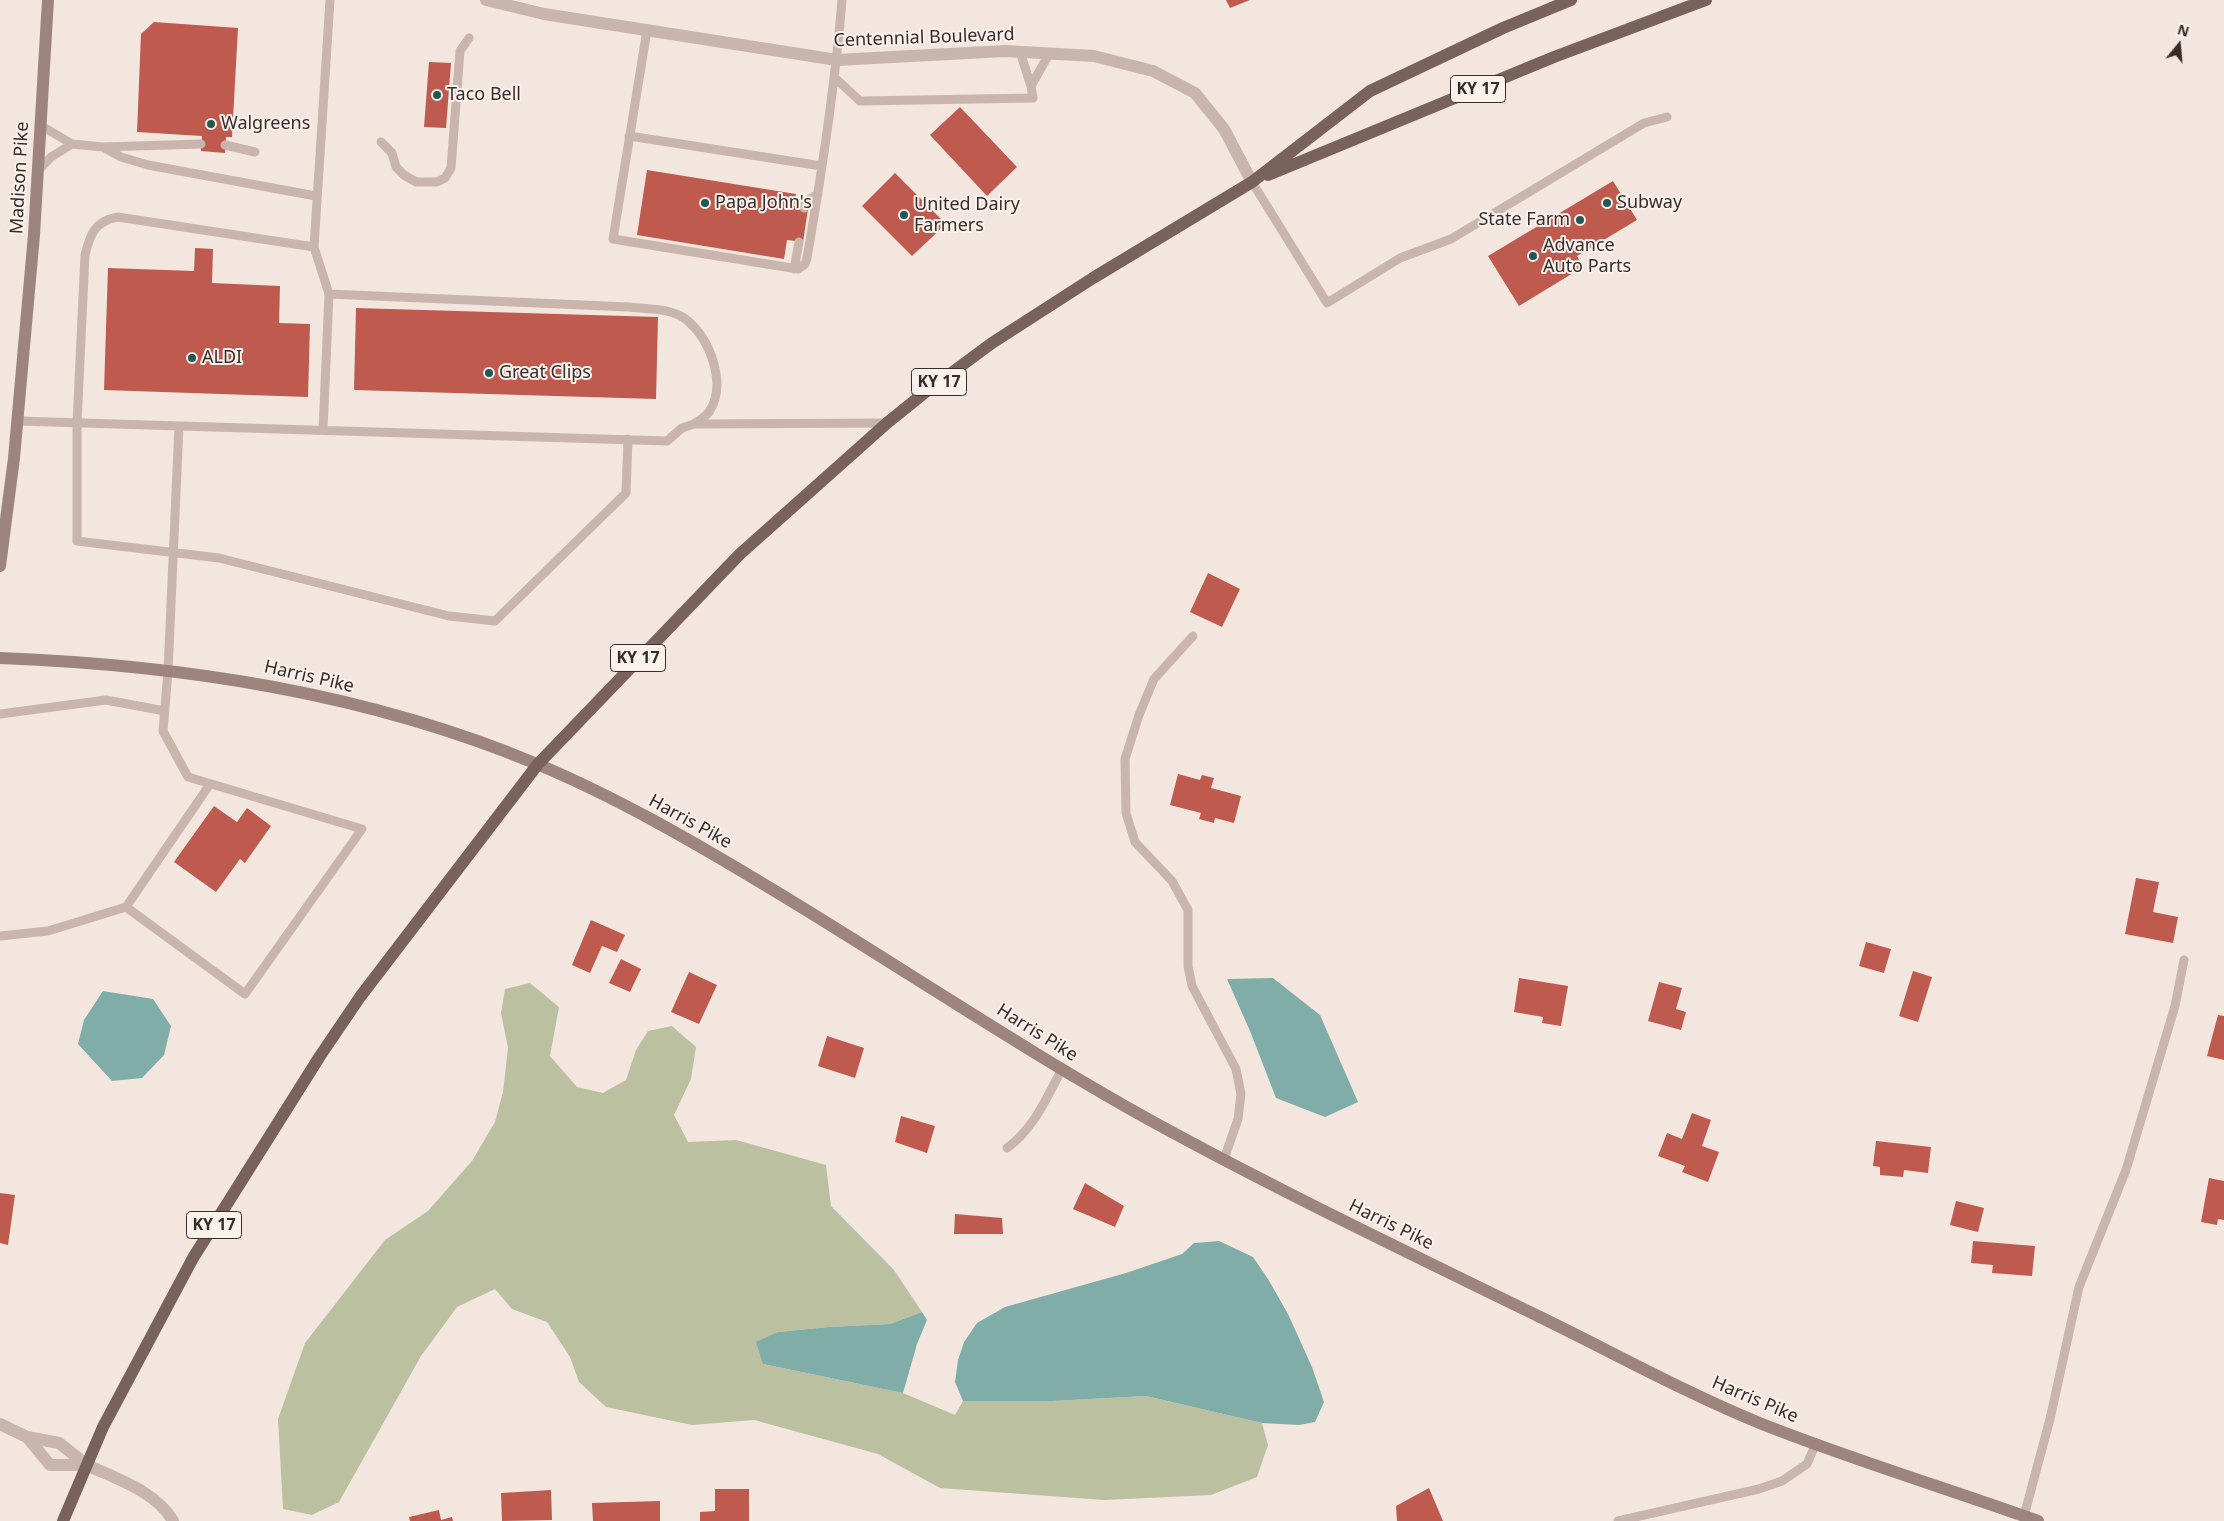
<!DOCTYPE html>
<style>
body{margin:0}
#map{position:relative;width:2224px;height:1521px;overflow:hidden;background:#f2e6df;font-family:"Noto Sans",sans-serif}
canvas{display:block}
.north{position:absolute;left:2154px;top:20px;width:50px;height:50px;-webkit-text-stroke:4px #f9f1ec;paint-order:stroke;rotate:17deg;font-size:14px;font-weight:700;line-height:20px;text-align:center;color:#382c2a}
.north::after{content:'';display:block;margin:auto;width:18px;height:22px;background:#382c2a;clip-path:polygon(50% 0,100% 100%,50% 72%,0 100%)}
</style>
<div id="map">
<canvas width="2224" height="1521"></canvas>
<div class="north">N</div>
</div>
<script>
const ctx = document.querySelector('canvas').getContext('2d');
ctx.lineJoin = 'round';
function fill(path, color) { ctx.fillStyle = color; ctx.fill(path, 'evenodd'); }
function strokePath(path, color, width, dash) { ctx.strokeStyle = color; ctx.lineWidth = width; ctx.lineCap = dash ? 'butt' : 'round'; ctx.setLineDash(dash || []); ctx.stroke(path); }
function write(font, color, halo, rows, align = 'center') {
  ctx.font = font + ' "Noto Sans",sans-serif'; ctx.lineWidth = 4; ctx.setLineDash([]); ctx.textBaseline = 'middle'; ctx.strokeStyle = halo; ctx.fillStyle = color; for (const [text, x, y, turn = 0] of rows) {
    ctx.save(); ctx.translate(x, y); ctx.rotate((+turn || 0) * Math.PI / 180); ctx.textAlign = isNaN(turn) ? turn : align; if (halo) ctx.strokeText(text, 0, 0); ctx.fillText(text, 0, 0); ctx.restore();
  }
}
const green = new Path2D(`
 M530 983 559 1007 550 1056 577 1087 603 1093 626 1080 636 1050 648 1031 672 1026 696 1047 691 1079 674 1115 688 1142 736 1140 826 1165 831 1206 894 1270 922 1312 890 1324 829 1327 778 1332 763 1364 903 1393 955 1415 963 1401H1053L1146 1396 1262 1423 1268 1445 1257 1477 1211 1495 1104 1500 940 1488 878 1454 754 1420 692 1425 606 1407 579 1382 570 1357 547 1322 512 1309 495 1289 457 1307 421 1356 339 1502 312 1515 283 1509 278 1419 305 1343 385 1240 428 1211 472 1161 495 1122 503 1092 508 1048 501 1013 505 989Z`);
const water = new Path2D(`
 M1273 978 1320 1015 1358 1102 1325 1117 1276 1098 1250 1031 1227 979Z
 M103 991 153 999 171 1026 164 1055 142 1078 112 1081 78 1044 84 1020Z
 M1219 1241 1253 1257 1268 1279 1288 1314 1312 1367 1324 1402 1315 1422 1299 1425 1262 1423 1146 1396 1053 1401H963L955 1382 958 1360 964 1342 977 1323 1005 1307 1126 1273 1182 1254 1194 1243Z
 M922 1312 927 1320 917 1344 903 1393 763 1364 756 1342 778 1332 829 1327 890 1324Z`);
const building = new Path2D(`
 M1226 0H1250L1230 8Z
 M154 22 238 28 232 137H226L225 153 201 151 202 136 137 132 141 34Z
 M429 62 451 63 446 128 424 127Z
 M960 107 1017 167 987 196 930 135Z
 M647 170 796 194 794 206 808 209 803 242 787 240 784 259 637 235Z
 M895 173 946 224 912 256 862 206Z
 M1613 181 1637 220 1577 256 1583 267 1519 306 1488 256Z
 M195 248 213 249 212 283 280 286 279 323 310 324 308 397 104 390 108 268 194 271Z
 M356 308 658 317 656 399 354 390Z
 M1208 573 1240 589 1222 627 1190 612Z
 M1178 774 1200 780 1202 775 1214 778 1211 788 1241 796 1234 823 1215 818 1214 823 1199 819 1201 813 1170 805Z
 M214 806 237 822 247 808 271 826 245 863 240 859 216 892 174 862Z
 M2136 878 2159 882 2153 912 2178 917 2173 943 2125 934Z
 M591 920 625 935 617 952 602 946 590 973 572 965Z
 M1866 942 1891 949 1884 973 1859 966Z
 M621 959 641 969 630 992 609 983Z
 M1913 971 1932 977 1918 1022 1899 1016Z
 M689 972 717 985 699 1024 671 1012Z
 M1519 978 1568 986 1561 1026 1542 1023 1543 1017 1514 1012Z
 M1659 982 1682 988 1676 1009 1686 1012 1681 1030 1648 1021Z
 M2218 1015 2224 1016V1060L2207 1056Z
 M827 1036 864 1048 855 1078 818 1066Z
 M1692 1113 1711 1120 1702 1146 1719 1152 1708 1182 1682 1172 1685 1166 1658 1156 1667 1133 1682 1139Z
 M901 1116 935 1126 927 1153 895 1142Z
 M1876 1141 1931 1147 1928 1173 1904 1170 1903 1177 1880 1175V1167L1873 1166Z
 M2209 1178 2224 1181V1220L2218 1219 2217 1225 2201 1222Z
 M1085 1183 1124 1206 1115 1227 1073 1209Z
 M0 1193 15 1195 8 1245 0 1243Z
 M1956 1201 1984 1208 1978 1232 1950 1225Z
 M955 1214 1002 1218 1003 1234H954Z
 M1973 1241 2035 1246 2032 1276 1992 1273 1993 1265 1971 1263Z
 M1429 1488 1443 1521H1397L1396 1506Z
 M715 1489H749V1521H700V1512L715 1511Z
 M551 1490 552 1520 502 1521 501 1493Z
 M660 1501V1521H593L592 1503Z
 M439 1510 441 1520 452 1517 453 1521H410L409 1517Z`);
const service = new Path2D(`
 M647 30 613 239 798 269 805 264 807 258C822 172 835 87 842 0
 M834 77 860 101 1033 98 1031 86 1020 52
 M1031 86 1049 54
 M40 125 72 144 103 147 201 144
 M629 136 822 166
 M381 142 392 153 396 167 404 175 416 182H437L445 178 451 168 460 51 469 38
 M225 145 255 152
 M103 147 121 157 148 165 316 196
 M38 171 51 157 72 144
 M1252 182 1327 303 1400 258 1451 239 1644 123 1667 117
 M804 208 805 202 818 194
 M314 247 118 217C95 221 90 234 85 255L77 423V541L219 558 449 616 495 621 626 493 628 439
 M794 269 799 242
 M329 294 629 307C648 309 673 308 688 321 711 341 727 385 709 412 705 417 698 421 694 424
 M18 421 667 441 682 428 694 424 887 423
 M323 430 329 294 314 247 330 0
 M1193 636 1154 679 1139 715 1125 759 1126 813 1135 842 1172 881 1188 910V966L1192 986 1236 1069 1241 1094 1238 1119 1224 1159
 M0 714 106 700 165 711
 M126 907 210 784
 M0 936 48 931 126 907 245 994 362 829 188 777 163 731 168 671 179 426
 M1007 1148C1033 1130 1047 1097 1062 1069
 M2024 1516 2050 1419 2079 1287 2126 1170 2175 1006 2184 960
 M1618 1521 1759 1489 1782 1481 1807 1464 1816 1443`);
const minor = new Path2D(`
 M486 0 544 14 837 60 1005 51 1094 56 1153 71 1195 93 1224 129 1252 182
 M87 1465C116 1479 156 1491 173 1521`);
const tertiary = new Path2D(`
 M0 1424 27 1437 59 1443 87 1465
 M27 1437 50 1465H87`);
const secondary = new Path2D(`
 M0 566 14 458 34 235 48 0
 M0 658C183 665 367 693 537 764 616 797 692 841 765 885 900 966 1030 1055 1168 1130 1290 1196 1415 1256 1540 1317 1614 1353 1686 1393 1762 1424 1853 1460 1946 1488 2038 1521`);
const primary = new Path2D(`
 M1268 175 1554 57 1706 0
 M63 1521 103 1427 193 1258 320 1056 360 997 538 764 740 554 887 423 923 394 992 343 1093 278 1252 182 1370 91 1503 28 1571 0`);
const markers = [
 [437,95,5,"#225753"],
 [211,124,5,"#225753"],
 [705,203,5,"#225753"],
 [1607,203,5,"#225753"],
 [904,215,5,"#225753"],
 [1580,220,5,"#225753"],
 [1533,256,5,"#225753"],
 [192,358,5,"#225753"],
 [489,373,5,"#225753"]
];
const shields = [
 [1478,89,55],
 [939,382,55],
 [638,658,55],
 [214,1225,55]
];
const shieldNames = [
 ["KY 17",1478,89],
 ["KY 17",939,382],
 ["KY 17",638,658],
 ["KY 17",214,1225]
];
const streetNames = [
 ["Centennial Boulevard",924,38,-2],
 ["Madison Pike",20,178,-87],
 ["Harris Pike",309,677,13],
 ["Harris Pike",690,822,29],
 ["Harris Pike",1037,1033,32],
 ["Harris Pike",1391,1225,26],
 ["Harris Pike",1755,1400,23]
];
const poiNames = [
 ["Taco Bell",447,95],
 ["Walgreens",221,124],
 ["Papa John's",715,203],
 ["Subway",1617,203],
 ["United Dairy",914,205],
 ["Farmers",914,226],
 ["State Farm",1570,220,"right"],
 ["Advance",1543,246],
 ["Auto Parts",1543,267],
 ["ALDI",202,358],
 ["Great Clips",499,373]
];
fill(green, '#bac0a0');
fill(water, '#80ada8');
fill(building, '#bf5a4f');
strokePath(service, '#c9b5ab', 9);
strokePath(minor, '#c9b5ab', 12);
strokePath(tertiary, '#c9b5ab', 12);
strokePath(secondary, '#9d847d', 12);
strokePath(primary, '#79615c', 12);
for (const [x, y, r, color] of markers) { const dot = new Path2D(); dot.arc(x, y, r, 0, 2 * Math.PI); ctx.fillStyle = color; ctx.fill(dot); strokePath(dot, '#f9f1ec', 2); }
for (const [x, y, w] of shields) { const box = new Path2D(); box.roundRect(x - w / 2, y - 13.5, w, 27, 4); ctx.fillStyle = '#f9f1ec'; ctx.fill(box); strokePath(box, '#382c2a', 1); }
write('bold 16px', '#382c2a', null, shieldNames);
write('18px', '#382c2a', '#f9f1ec', streetNames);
write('18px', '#382c2a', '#f9f1ec', poiNames, 'left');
</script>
